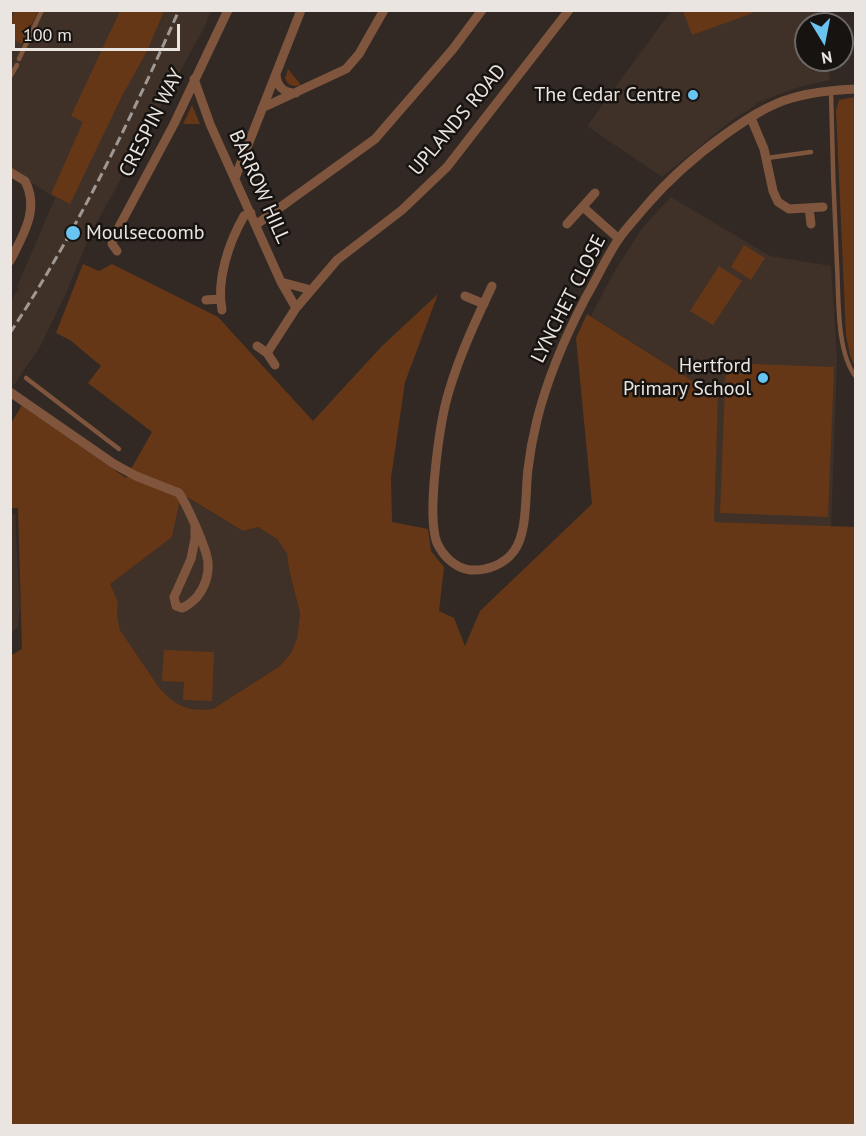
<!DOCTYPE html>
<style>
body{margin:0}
#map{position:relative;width:866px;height:1136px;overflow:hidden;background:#322924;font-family:"PT Sans",sans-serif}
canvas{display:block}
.frame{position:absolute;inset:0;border:12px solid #ebe5e1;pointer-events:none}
.north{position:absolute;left:794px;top:12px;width:60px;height:60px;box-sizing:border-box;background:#171310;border:2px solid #6c6764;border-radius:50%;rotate:170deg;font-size:16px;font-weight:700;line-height:24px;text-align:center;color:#ebe5e1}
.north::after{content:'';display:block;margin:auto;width:21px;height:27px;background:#69c4f1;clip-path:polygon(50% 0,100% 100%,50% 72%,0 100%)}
.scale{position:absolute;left:12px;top:24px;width:168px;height:27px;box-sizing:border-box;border:3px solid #ebe5e1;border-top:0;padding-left:8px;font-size:18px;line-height:21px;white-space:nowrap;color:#ebe5e1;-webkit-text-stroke:4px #171310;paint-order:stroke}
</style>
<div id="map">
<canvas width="866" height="1136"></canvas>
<div class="frame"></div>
<div class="north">N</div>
<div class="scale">100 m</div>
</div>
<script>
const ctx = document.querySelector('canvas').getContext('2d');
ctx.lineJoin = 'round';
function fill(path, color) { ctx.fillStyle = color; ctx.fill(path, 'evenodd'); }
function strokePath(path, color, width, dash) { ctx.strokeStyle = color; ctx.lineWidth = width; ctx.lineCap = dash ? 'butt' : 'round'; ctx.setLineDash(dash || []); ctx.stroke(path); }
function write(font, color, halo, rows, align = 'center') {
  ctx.font = font + ' "PT Sans",sans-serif'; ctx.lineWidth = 5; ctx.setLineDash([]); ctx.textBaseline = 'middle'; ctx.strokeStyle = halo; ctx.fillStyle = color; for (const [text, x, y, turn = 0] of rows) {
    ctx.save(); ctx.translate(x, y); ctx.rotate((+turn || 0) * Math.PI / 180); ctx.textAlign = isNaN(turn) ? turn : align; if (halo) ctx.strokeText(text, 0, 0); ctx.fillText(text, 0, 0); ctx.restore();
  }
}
const built = new Path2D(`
 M11 11H211L205 26 90 235 66 293 41 345 14 385 10 384 11 301 19 288 17 287 55 198 11 169Z
 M671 11H817L821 24H806V60H826L830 80 799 87 756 103V105L732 120 662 177 587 126Z
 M671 197 770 256 831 266 837 359 831 528 713 522 718 397 591 316 614 272 643 227Z
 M184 496 243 531 258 527 277 539 287 554 289 571 300 613 297 639 291 653 280 666 213 709 201 711 178 705 165 695 158 686 120 630 117 616 118 602 109 584 172 537 180 500Z
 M15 514 20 607 18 627 11 633 10 515Z`);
const green = new Path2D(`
 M15 11H38L22 44 11 39V21Z
 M120 11H164L147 51 122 96 70 204 51 194 83 122 71 116Z
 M752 11 753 13 692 35 683 11Z
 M288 69 301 85C293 87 288 86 285 78Z
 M855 97H856L855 367 850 355 846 335 836 110 839 100Z
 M192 105 200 124H183Z
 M744 245 765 258 751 280 731 267Z
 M83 264 99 271 112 264 218 317 313 421 382 346 438 294 405 382 391 478 392 522 428 529 431 551 444 567 439 611 454 618 465 646 480 611 592 504 576 338 587 314 718 397 714 522 855 527V1125H11L10 656 22 649 18 508H11L10 425 22 405 126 478 152 432 88 383 101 366 70 340 56 333ZM185 496 243 531 258 527 277 539 287 554 289 570 300 613 297 639 291 653 280 666 213 709C190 712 173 706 158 686L120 630 117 616 118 602 110 584 172 537 180 500Z
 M719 266 742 281 713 325 690 311Z
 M726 363 834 367 828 517 720 513Z
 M164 650 214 652 212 701 183 700 184 682 162 681Z`);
const service = new Path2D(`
 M19 59 42 10
 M10 77 17 65
 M831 91C832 149 834 207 837 265 839 297 836 352 856 377
 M767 158 811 152
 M26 378 119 449`);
const minor = new Path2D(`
 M276 75C277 87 284 93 296 93
 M194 79 210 124 281 282 296 308
 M262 108 346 69 359 54 384 10
 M751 118 764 149 773 191 778 202 789 209 823 207
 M10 172 25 181C40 209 23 235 10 261
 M235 178 301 10
 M583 207 619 239
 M809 208 811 224
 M257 224 375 139 453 49 482 10
 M567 224 595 193
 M117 251 112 244 113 238 174 124 228 10
 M281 282 311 290
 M492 286C476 320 460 354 449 391 440 420 426 515 437 543 443 556 455 568 470 570 486 571 504 565 514 551 528 533 525 492 528 469 530 452 533 436 537 420 548 376 565 337 586 297 597 278 606 258 618 240 626 228 637 217 646 206 669 179 694 157 723 136 744 121 767 105 792 98 812 92 834 90 856 89
 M465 296 484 304
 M206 300 220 299
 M222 310C216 280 229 242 244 216L251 213
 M257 346 267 353 275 365
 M267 353 296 308 337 260 402 210 447 167 569 10
 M10 392 114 464 136 476 179 493C188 507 206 547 208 562 209 575 204 588 197 597 192 602 188 606 182 608L176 606 174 597 191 559 195 539V526`);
const rail = new Path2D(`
 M10 333C77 231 130 121 179 10`);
const markers = [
 [693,95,6,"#69c4f1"],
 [73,233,8,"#69c4f1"],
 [763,378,6,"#69c4f1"]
];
const poiNames = [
 ["The Cedar Centre",681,95],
 ["Moulsecoomb",86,233,"left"],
 ["Hertford",751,366],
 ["Primary School",751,389]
];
const streetNames = [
 ["UPLANDS ROAD",458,120,-50],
 ["CRESPIN WAY",152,123,-63],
 ["BARROW HILL",259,187,66],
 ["LYNCHET CLOSE",569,299,-63]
];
fill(built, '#3f3128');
fill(green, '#663716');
strokePath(service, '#7f563d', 4.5);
strokePath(minor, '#7f563d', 9);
strokePath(rail, '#9f9894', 3, [9, 4.5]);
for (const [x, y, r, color] of markers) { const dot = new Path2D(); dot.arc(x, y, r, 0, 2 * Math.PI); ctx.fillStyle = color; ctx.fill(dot); strokePath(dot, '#171310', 2); }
write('20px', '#ebe5e1', '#171310', poiNames, 'right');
write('20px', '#ebe5e1', '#171310', streetNames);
</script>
